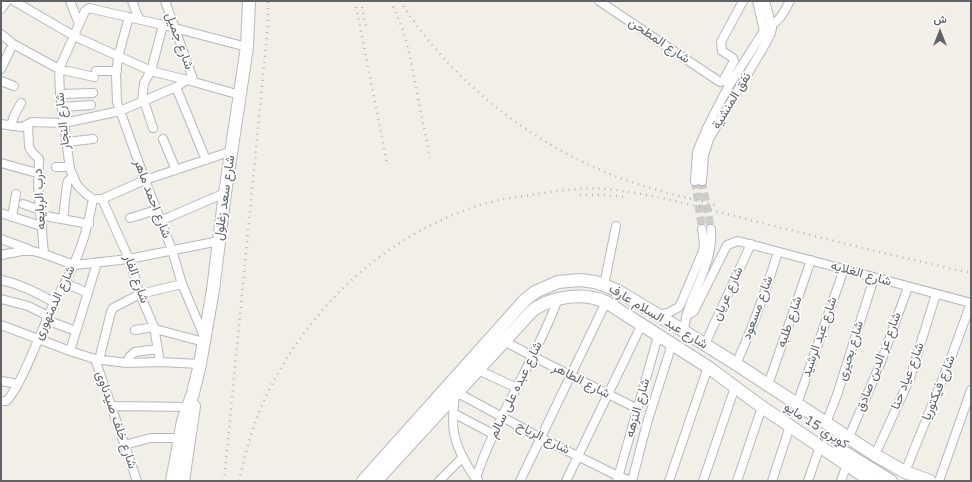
<!DOCTYPE html>
<meta charset="utf-8">
<style>
body{margin:0}
#map{position:relative;width:972px;height:482px;overflow:hidden;background:#f1efe8;font-family:"Varela Round",Vazirmatn,sans-serif}
canvas{display:block}
.frame{position:absolute;inset:0;border:2px solid #5f6368;pointer-events:none}
.north{position:absolute;left:920px;top:12px;width:40px;height:40px;-webkit-text-stroke:3px #fff;paint-order:stroke;rotate:0deg;font-size:11px;font-weight:700;line-height:16px;text-align:center;color:#5f6368}
.north::after{content:'';display:block;margin:auto;width:14px;height:18px;background:#5f6368;clip-path:polygon(50% 0,100% 100%,50% 72%,0 100%)}
</style>
<div id="map">
<canvas width="972" height="482"></canvas>
<div class="frame"></div>
<div class="north">ش</div>
</div>
<script>
const ctx = document.querySelector('canvas').getContext('2d');
ctx.lineJoin = 'round';
function strokePath(path, color, width, dash) { ctx.strokeStyle = color; ctx.lineWidth = width; ctx.lineCap = dash ? 'butt' : 'round'; ctx.setLineDash(dash || []); ctx.stroke(path); }
function write(font, color, halo, rows, align = 'center') {
  ctx.font = font + ' "Varela Round",Vazirmatn,sans-serif'; ctx.lineWidth = 3.5; ctx.setLineDash([]); ctx.textBaseline = 'middle'; ctx.strokeStyle = halo; ctx.fillStyle = color; for (const [text, x, y, turn = 0] of rows) {
    ctx.save(); ctx.translate(x, y); ctx.rotate((+turn || 0) * Math.PI / 180); ctx.textAlign = isNaN(turn) ? turn : align; if (halo) ctx.strokeText(text, 0, 0); ctx.fillText(text, 0, 0); ctx.restore();
  }
}
const streetTunnel = new Path2D(`
 M695 181 702 229
 M702 181 711 229`);
const street = new Path2D(`
 M14 1 74 36 151 71 187 80 240 95
 M70 1 79 24
 M132 1 139 19
 M165 1 194 82
 M599 1 720 82 723 81 734 61 733 58 722 51 721 42 743 1
 M1 9 7 1
 M129 17 118 57 116 74 117 102 145 180 172 250 182 284 204 336
 M767 26C780 23 784 11 790 1
 M1 34 13 44 59 69 94 77
 M1 69 13 44
 M96 71H117
 M1 81 14 86
 M176 87 206 160
 M60 94 93 93
 M144 101 153 128
 M142 102 144 83 151 71 163 25
 M62 107 91 105
 M1 124 22 127 32 122 64 123 120 111 176 87 187 80
 M28 125 29 147 32 152 39 159 38 185 44 254
 M11 126 14 116 21 103
 M163 139 176 170
 M66 142 93 139
 M1 163 37 173
 M56 167H69
 M695 181 697 152 707 128 728 87 764 31 757 1
 M702 181 704 155 709 139 766 43 771 33 772 28 765 1
 M93 199 86 194 77 185 70 169 60 94 59 69 85 11 89 8 93 9 163 25 247 47
 M98 199H102L145 180 232 151
 M102 199 129 259 140 294 154 327 160 362
 M23 204 40 210
 M1 213 41 226
 M40 215 89 224
 M12 217 16 194
 M130 218 156 210
 M63 219 67 184 68 181 72 177
 M160 221 225 193
 M1 239 28 249
 M1 255 22 251H33L44 254 74 265 129 259 219 241
 M1 280C20 284 38 293 55 303
 M65 283 88 293
 M604 285 616 226
 M1 299 28 306 48 316
 M658 315 668 313 679 307 682 301 703 251 704 243 702 229
 M686 316 694 311 727 245 738 241 971 303
 M46 320 76 331
 M1 325 70 351 95 359 127 363 160 362 200 364
 M155 329 204 342
 M135 330 154 327
 M684 331C687 294 714 268 711 229
 M504 341 532 356 638 409
 M705 344 751 244
 M70 351 97 263
 M95 359 137 481
 M99 360 111 312 113 308 140 294 182 284
 M127 363 130 356 135 352 158 349
 M736 364C753 327 766 290 778 252
 M478 370 517 388
 M1 381 18 384
 M768 385 811 260
 M458 393 541 438 618 476 631 481
 M455 396C451 424 452 440 467 465 470 470 473 476 478 480
 M1 401H6C18 392 40 335 47 319 54 301 65 284 73 266 83 245 89 222 93 199
 M797 404 844 269
 M111 406 192 407
 M453 413 493 434
 M826 423 837 395 874 278
 M849 437 881 362 908 287
 M124 445 151 438H180
 M875 455 910 378 936 294
 M905 472 949 363 971 303
 M439 481 463 457
 M475 481C495 418 535 362 558 299
 M520 481 606 302
 M566 481 642 324
 M617 481 658 336
 M632 481 647 423 672 344
 M669 481 708 367
 M703 481 735 387
 M737 481 762 407
 M772 481 790 426
 M808 481 820 446
 M841 481 847 464
 M939 481 971 390`);
const secondary = new Path2D(`
 M839 449 891 481
 M172 481 183 421 193 393 200 364 213 290 225 193 247 47 249 1
 M183 481 194 406
 M363 481 525 300 535 292 558 282 580 280 595 282 604 285 618 291 658 315 736 364 875 455 905 472 930 481
 M376 481 532 311C538 306 544 304 551 301 570 295 587 294 606 302L708 367 762 407 871 481`);
const rail = new Path2D(`
 M355 1 387 163
 M361 1 366 27
 M391 1 404 33 410 57 430 158
 M400 1C449 78 526 140 610 174 644 188 680 196 715 205
 M580 195H604L624 197
 M224 481 268 24V1
 M239 481C246 451 254 420 268 392 308 312 374 246 458 213 481 203 506 198 531 195 555 191 582 187 606 189 656 194 706 209 754 221 826 239 898 257 971 273`);
const streetNames = [
 ["شارع جميل",179,41,70],
 ["شارع المطحن",659,41,34],
 ["نفق المنشية",732,101,-59],
 ["شارع النجار",63,121,-96],
 ["شارع سعد زغلول",225,198,-82],
 ["درب الربايعه",40,199,-93],
 ["شارع احمد ماهر",152,199,69],
 ["شارع الغلايه",861,274,16],
 ["شارع الفار",136,279,70],
 ["شارع عريان",728,294,-66],
 ["شارع الدمنهورى",55,303,-65],
 ["شارع مسعود",758,308,-70],
 ["شارع عبد السلام عارف",658,317,31],
 ["شارع طلبه",790,322,-71],
 ["شارع عبد الرشيد",820,337,-71],
 ["شارع بحيرى",851,351,-73],
 ["شارع عز الدين صادق",879,362,-69],
 ["شارع عياد حنا",908,376,-69],
 ["شارع الطاهر",581,381,27],
 ["شارع فيكتوريا",939,388,-68],
 ["شارع عبده على سالم",516,390,-64],
 ["شارع النزهه",638,408,-74],
 ["شارع خلف صيدناوى",116,420,71],
 ["كوبري 15 مايو",816,426,33],
 ["شارع الرياح",543,438,27]
];
strokePath(streetTunnel, '#ccccc8', 8, [8, 4]);
strokePath(street, '#b5b8bc', 10);
strokePath(secondary, '#b6babf', 14);
strokePath(street, '#fff', 8);
strokePath(secondary, '#fff', 12);
strokePath(rail, '#b6b7b8', 2.5, [1, 5]);
write('13px', '#5f6368', '#fff', streetNames);
</script>
